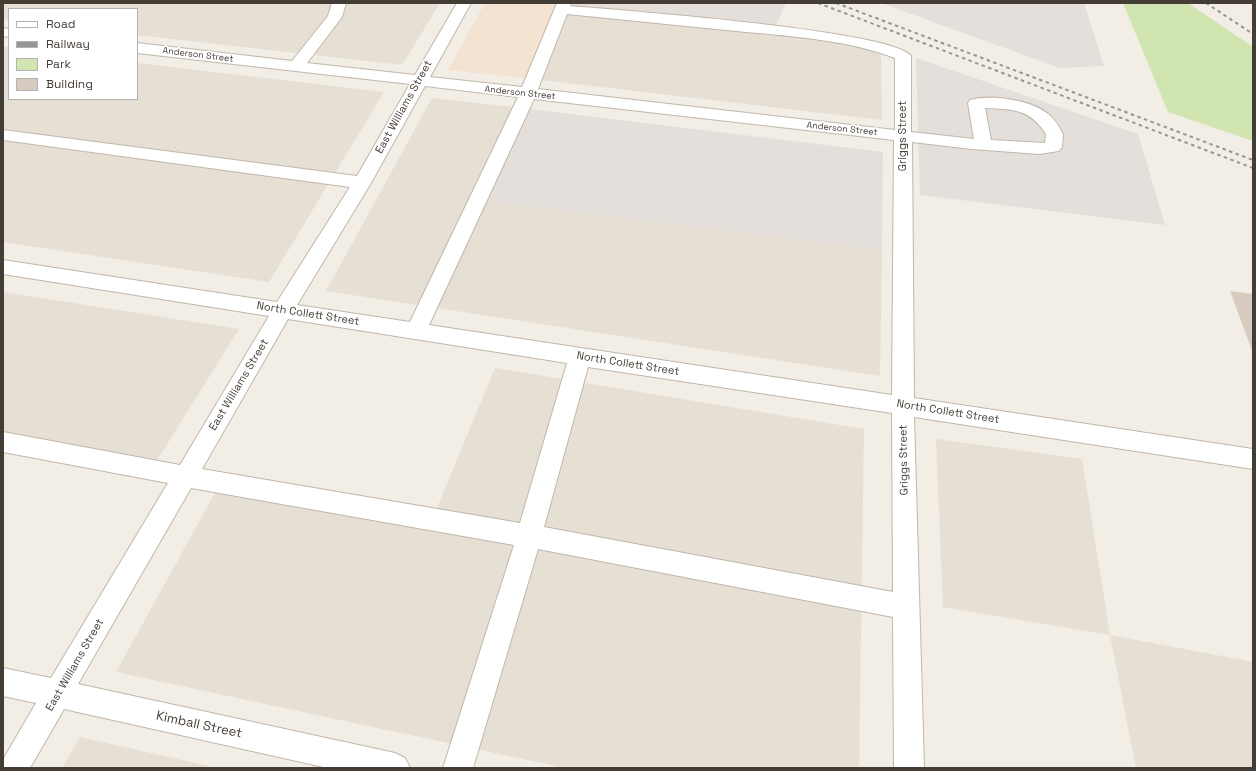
<!DOCTYPE html>
<style>
body{margin:0}
#map{position:relative;width:1256px;height:771px;overflow:hidden;background:#f2ede5;font-family:"Space Grotesk",sans-serif}
canvas{display:block}
.frame{position:absolute;inset:0;border:4px solid #443d35;pointer-events:none}
.legend{position:absolute;left:8px;top:8px;width:130px;height:92px;box-sizing:border-box;background:#fff;border:1px solid #b4b1ae;margin:0;padding:5px 7px;list-style:none;font-size:12px;color:#443d35}
.legend li{display:flex;align-items:center;gap:8px;height:20px}
.legend b{width:20px;border:1px solid #b4b1ae}
</style>
<div id="map">
<canvas width="1256" height="771"></canvas>
<div class="frame"></div>
<ul class="legend">
<li><b style="height:5px;background:#fff"></b>Road</li>
<li><b style="height:5px;background:#959595"></b>Railway</li>
<li><b style="height:11px;background:#d0e5af"></b>Park</li>
<li><b style="height:11px;background:#d6cbbe"></b>Building</li>
</ul>
</div>
<script>
const ctx = document.querySelector('canvas').getContext('2d');
ctx.lineJoin = 'round';
function fill(path, color) { ctx.fillStyle = color; ctx.fill(path, 'evenodd'); }
function strokePath(path, color, width, dash) { ctx.strokeStyle = color; ctx.lineWidth = width; ctx.lineCap = dash ? 'butt' : 'round'; ctx.setLineDash(dash || []); ctx.stroke(path); }
function write(font, color, halo, rows, align = 'center') {
  ctx.font = font + ' "Space Grotesk",sans-serif'; ctx.lineWidth = 3.5; ctx.setLineDash([]); ctx.textBaseline = 'middle'; ctx.strokeStyle = halo; ctx.fillStyle = color; for (const [text, x, y, turn = 0] of rows) {
    ctx.save(); ctx.translate(x, y); ctx.rotate((+turn || 0) * Math.PI / 180); ctx.textAlign = isNaN(turn) ? turn : align; if (halo) ctx.strokeText(text, 0, 0); ctx.fillText(text, 0, 0); ctx.restore();
  }
}
const residential = new Path2D(`
 M3 3H440L402 65 137 35V9H9V20L3 19Z
 M561 9 881 47 882 120 533 79Z
 M3 47H9V99H137V63L384 92 269 282 3 242Z
 M432 98 521 108 478 200 882 250 880 376 326 291Z
 M3 292 239 329 151 470 3 442Z
 M495 368 864 429 859 768H565L116 672 221 482 432 520Z
 M936 439 1082 459 1110 635 1253 662V768H1136L1110 635 943 607Z
 M80 737 217 768H62Z`);
const commercial = new Path2D(`
 M485 3H564L533 79 448 70Z`);
const industrial = new Path2D(`
 M564 3H786L774 30 561 9Z
 M881 3H1084L1104 66 1060 68Z
 M916 58 1138 134 1165 225 920 195Z
 M521 108 883 152 882 250 478 200Z`);
const green = new Path2D(`
 M1123 3H1188L1253 47V141L1168 112Z`);
const building = new Path2D(`
 M1230 291 1253 294V353Z`);
const minor = new Path2D(`
 M332 3H346L342 17 307 63 415 75 457 3H471L430 77 522 87 557 3H571L570 6C616 10 893 30 911 56V132L974 139 968 103 970 100C991 94 1032 100 1048 114 1055 119 1059 127 1063 134L1062 147 1059 151 1039 154 972 149 912 142 914 398 1253 449V469L914 417 924 768H894L893 617 538 549 473 768H443L514 545 191 488 78 684 395 753 405 758 410 768H328L64 709 30 768H3L4 758 36 703 3 696V668L51 678 168 483 3 452V432L180 465 269 316 3 274V260L277 302 350 187 3 140V130L357 176 410 84 137 53V43L292 61 328 16ZM567 14C627 20 686 26 746 32 793 36 852 41 895 58V130L538 89ZM425 86 518 97 410 322 297 305 371 183ZM534 99 894 140 892 395 429 325ZM985 108C1013 109 1030 109 1046 134L1045 143 991 140ZM288 319 567 363 520 523 202 469ZM588 367 892 413 893 592 544 527Z
 M3 28 9 29V37L3 36Z`);
const rail = new Path2D(`
 M818 3 1253 168
 M836 3 1253 160
 M1206 3 1253 34`);
const farStreetnames = [
 ["Anderson Street",198,55,7],
 ["Anderson Street",520,93,6],
 ["Anderson Street",842,129,6]
];
const streetNames = [
 ["East Williams Street",404,107,-61],
 ["Griggs Street",903,136,-90],
 ["North Collett Street",308,314,9],
 ["North Collett Street",628,364,9],
 ["East Williams Street",239,385,-59],
 ["North Collett Street",948,412,9],
 ["Griggs Street",904,460,-91],
 ["East Williams Street",75,665,-60]
];
const nearStreetnames = [
 ["Kimball Street",199,725,12]
];
fill(residential, '#e6dfd3');
fill(commercial, '#f4e3d0');
fill(industrial, '#e4dfda');
fill(green, '#d0e5af');
fill(building, '#d6cbbe');
strokePath(minor, '#c0b7ab', 2);
fill(minor, '#fff');
strokePath(rail, '#959595', 2, [3.5, 3.5]);
write('9px', '#443d35', '#fff', farStreetnames);
write('11px', '#443d35', '#fff', streetNames);
write('13px', '#443d35', '#fff', nearStreetnames);
</script>
